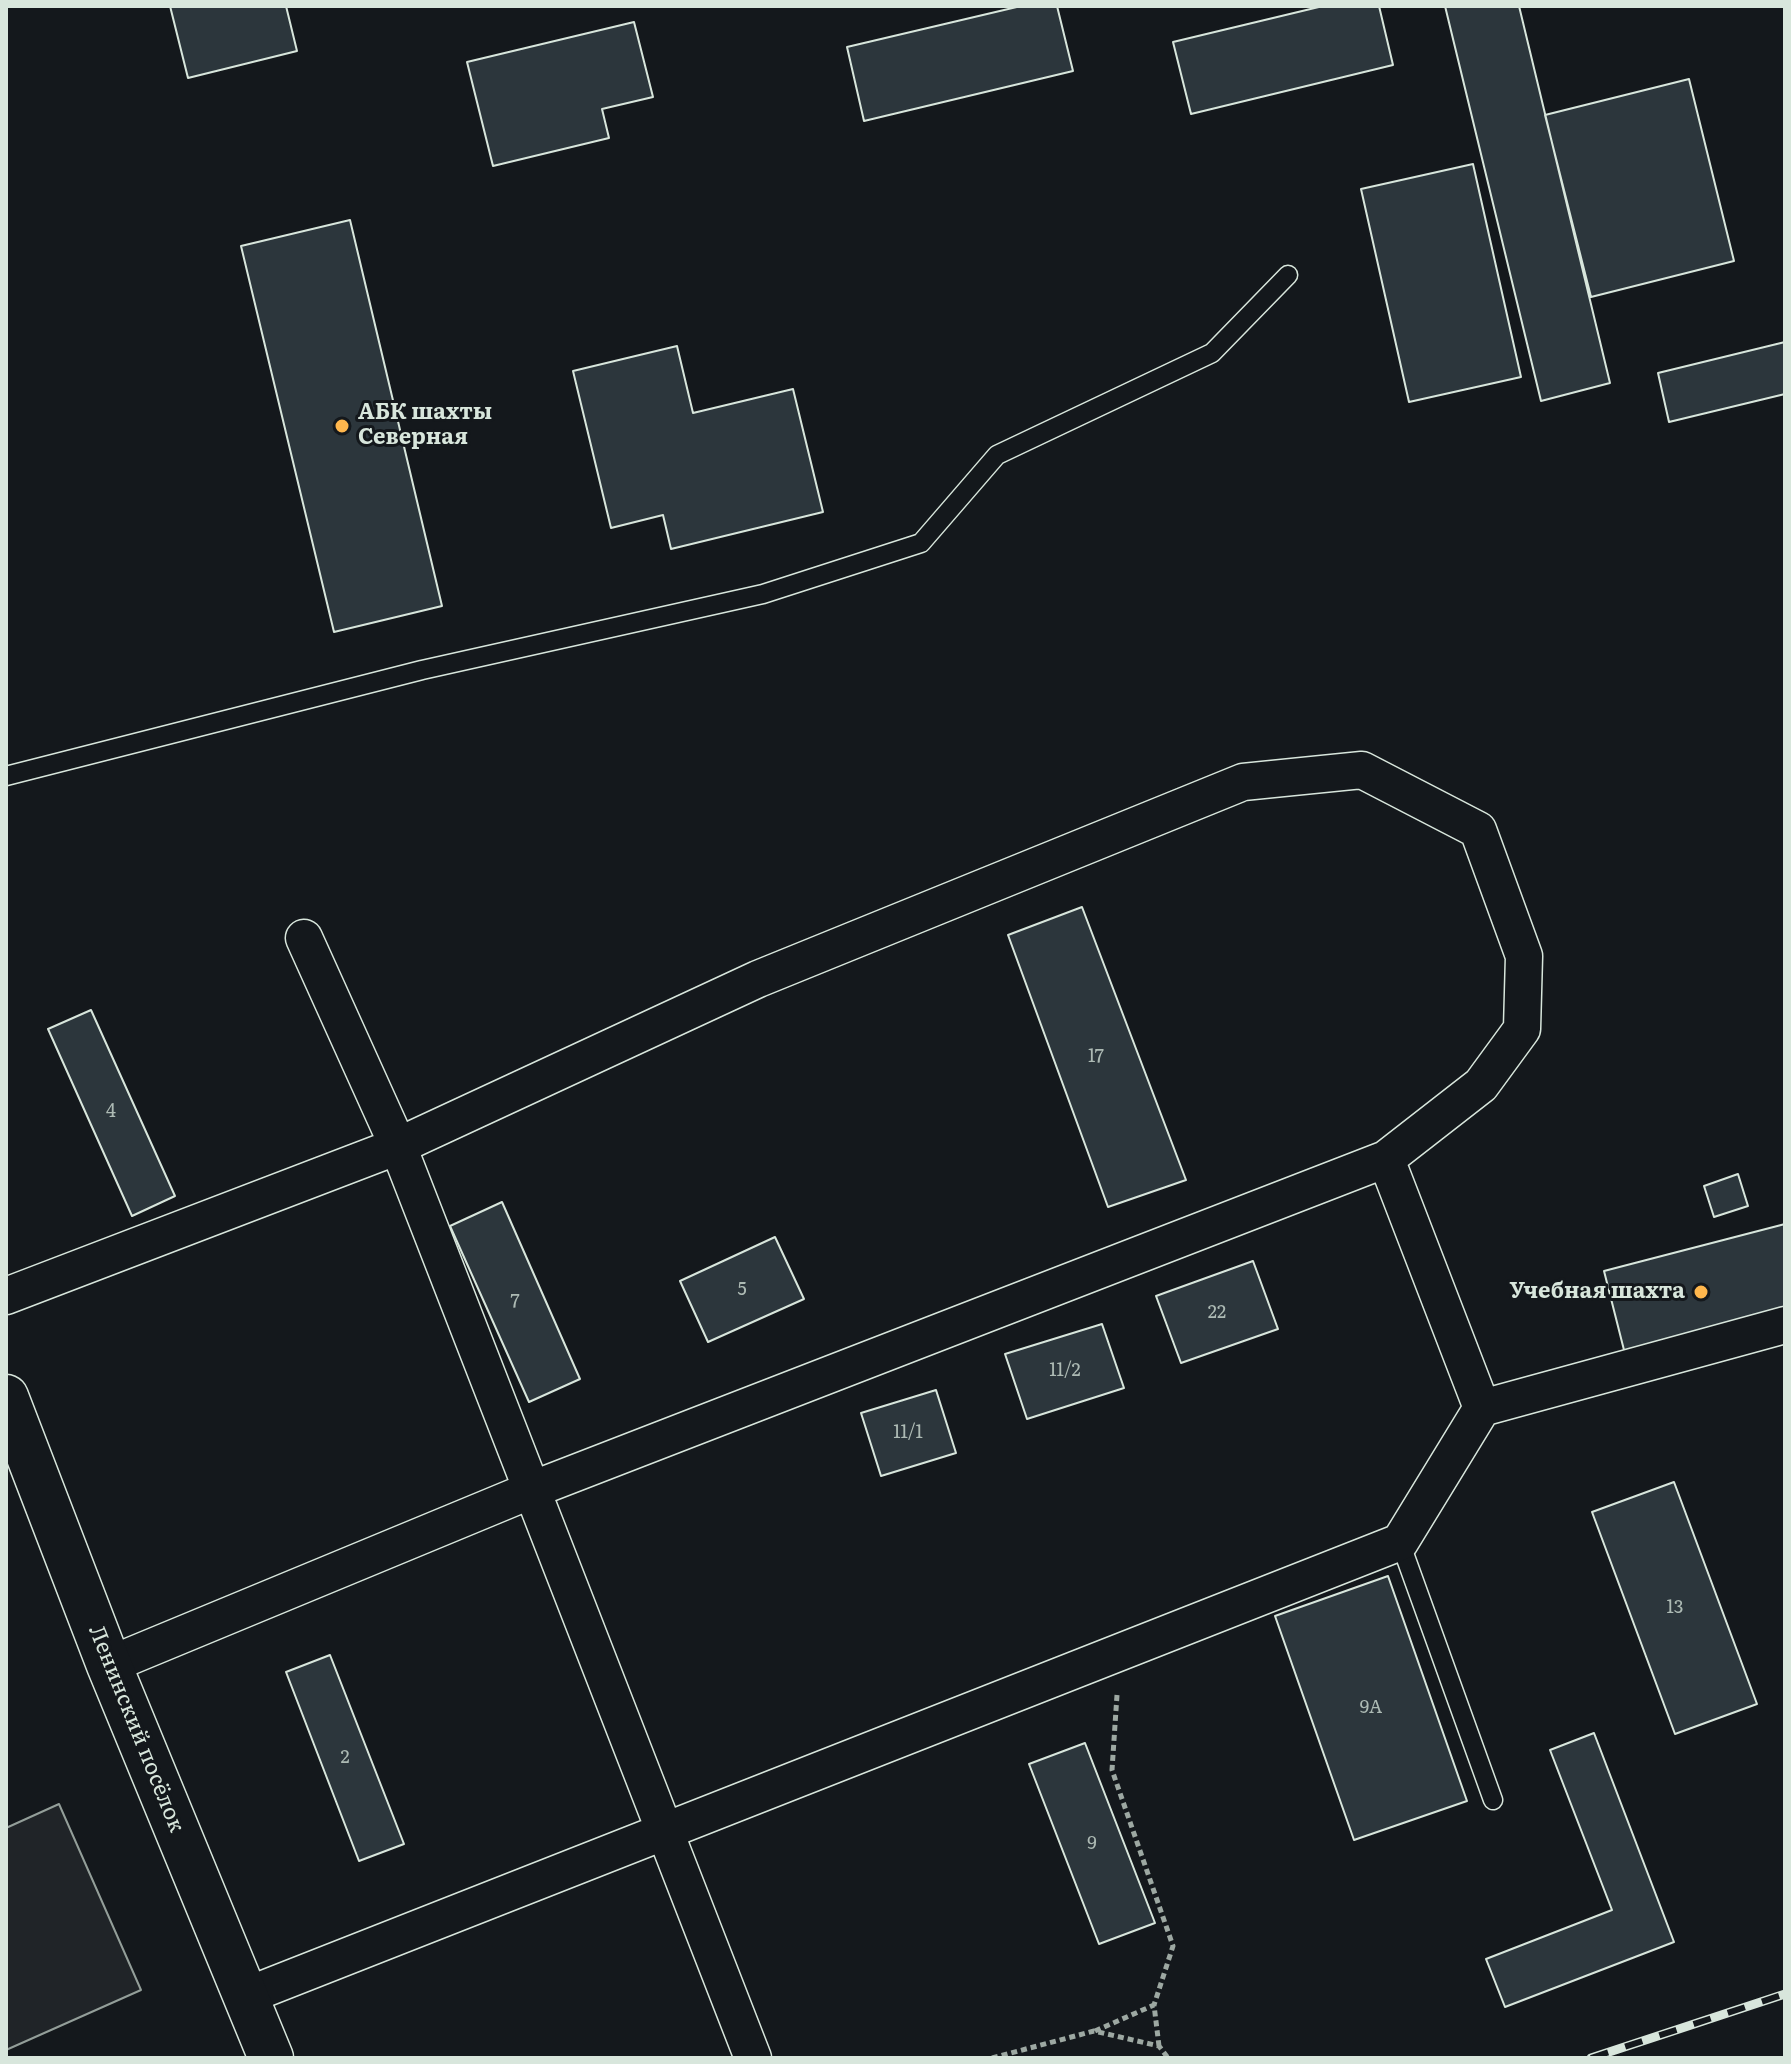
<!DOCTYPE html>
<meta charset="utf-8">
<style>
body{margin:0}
#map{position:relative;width:1791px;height:2064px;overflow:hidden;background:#14181c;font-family:Literata,serif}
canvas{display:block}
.frame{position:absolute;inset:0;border:8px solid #d8e6dc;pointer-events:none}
</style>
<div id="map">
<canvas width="1791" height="2064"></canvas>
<div class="frame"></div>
</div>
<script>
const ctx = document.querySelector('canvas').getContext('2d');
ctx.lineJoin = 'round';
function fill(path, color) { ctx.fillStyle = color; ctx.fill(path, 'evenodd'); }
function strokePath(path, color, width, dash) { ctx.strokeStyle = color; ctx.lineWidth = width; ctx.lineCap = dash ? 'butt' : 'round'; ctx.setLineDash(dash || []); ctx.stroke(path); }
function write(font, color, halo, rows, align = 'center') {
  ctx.font = font + ' Literata,serif'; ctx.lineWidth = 6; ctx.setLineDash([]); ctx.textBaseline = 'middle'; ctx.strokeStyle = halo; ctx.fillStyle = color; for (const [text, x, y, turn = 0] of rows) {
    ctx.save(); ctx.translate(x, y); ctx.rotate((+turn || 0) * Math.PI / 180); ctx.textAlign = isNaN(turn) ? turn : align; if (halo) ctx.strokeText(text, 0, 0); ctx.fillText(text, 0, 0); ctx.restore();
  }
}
const green = new Path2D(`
 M59 1804 141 1990 6 2050V1828Z`);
const building = new Path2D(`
 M170 6H286L297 51 188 78Z
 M1021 6H1057L1073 71 864 121 847 47Z
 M1323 6H1379L1393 65 1191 114 1173 42Z
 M1445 6H1519L1610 383 1541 401Z
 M634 22 653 97 602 109 609 138 493 166 467 62Z
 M1689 79 1734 261 1591 297 1545 115Z
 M1473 164 1521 377 1409 402 1361 189Z
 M350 220 442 606 334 632 241 246Z
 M1785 342V394L1669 422 1658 373Z
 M677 346 693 413 793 389 823 512 671 549 663 515 611 528 573 371Z
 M1082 907 1186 1180 1108 1207 1008 935Z
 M91 1010 175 1196 132 1216 48 1029Z
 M1738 1174 1748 1206 1714 1217 1704 1186Z
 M502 1202 580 1379 529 1402 450 1226Z
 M1785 1224V1313L1625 1354 1604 1271Z
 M775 1237 804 1299 708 1342 680 1281Z
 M1253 1261 1278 1329 1181 1363 1156 1296Z
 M1102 1324 1124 1388 1027 1419 1005 1354Z
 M936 1390 956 1453 881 1476 861 1413Z
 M1674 1482 1757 1704 1675 1734 1592 1512Z
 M1388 1576 1467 1801 1354 1840 1275 1616Z
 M330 1655 404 1844 359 1861 286 1672Z
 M1594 1733 1674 1942 1505 2007 1486 1959 1612 1910 1550 1750Z
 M1085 1743 1155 1923 1099 1944 1029 1764Z`);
const path = new Path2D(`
 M1117 1695 1112 1770 1173 1946 1154 2005
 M1095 2031 1154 2005 1159 2046
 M992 2058 1094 2031 1159 2046 1168 2058`);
const service = new Path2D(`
 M6 776 422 670 763 594 921 543 997 455 1212 353 1288 275
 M1400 1542 1493 1800`);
const minor = new Path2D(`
 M304 938 398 1146 753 2058
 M1386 1159 1482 1408
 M6 1296 398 1146 758 979 1243 782 1362 770 1478 830 1524 956 1522 1029 1481 1085 1386 1159 534 1489 109 1665
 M246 1996 1400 1542 1482 1408 1785 1325`);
const tertiary = new Path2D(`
 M6 1397 109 1665 271 2058`);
const rail = new Path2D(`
 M1591 2058 1785 1994`);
const markers = [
 [342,426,8,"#ffb74d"],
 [1701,1292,8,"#ffb74d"]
];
const numberNames = [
 ["17",1096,1057],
 ["4",111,1112],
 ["5",742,1290],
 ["7",515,1302],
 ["22",1217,1313],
 ["11/2",1065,1371],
 ["11/1",908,1433],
 ["13",1675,1608],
 ["9А",1371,1708],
 ["2",345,1758],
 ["9",1092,1844]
];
const poiNames = [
 ["АБК шахты",358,413],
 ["Северная",358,438],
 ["Учебная шахта",1685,1292,"right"]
];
const streetNames = [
 ["Ленинский посёлок",136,1729,68]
];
fill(green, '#202428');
strokePath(green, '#939e99', 2);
fill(building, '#2c363c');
strokePath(building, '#d8e6dc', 2);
strokePath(service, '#d8e6dc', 21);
strokePath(minor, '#d8e6dc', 39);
strokePath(tertiary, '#d8e6dc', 47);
strokePath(path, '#9da8a2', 5, [6, 4]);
strokePath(service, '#14181c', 18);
strokePath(minor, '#14181c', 36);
strokePath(tertiary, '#14181c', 44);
strokePath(rail, '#d8e6dc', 9);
strokePath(rail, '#14181c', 6, [18]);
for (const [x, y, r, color] of markers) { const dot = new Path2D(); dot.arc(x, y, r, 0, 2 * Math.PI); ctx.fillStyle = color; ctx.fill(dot); strokePath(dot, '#14181c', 3); }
write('18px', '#adbab4', null, numberNames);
write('bold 22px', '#d8e6dc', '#14181c', poiNames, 'left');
write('22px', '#d8e6dc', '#14181c', streetNames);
</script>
